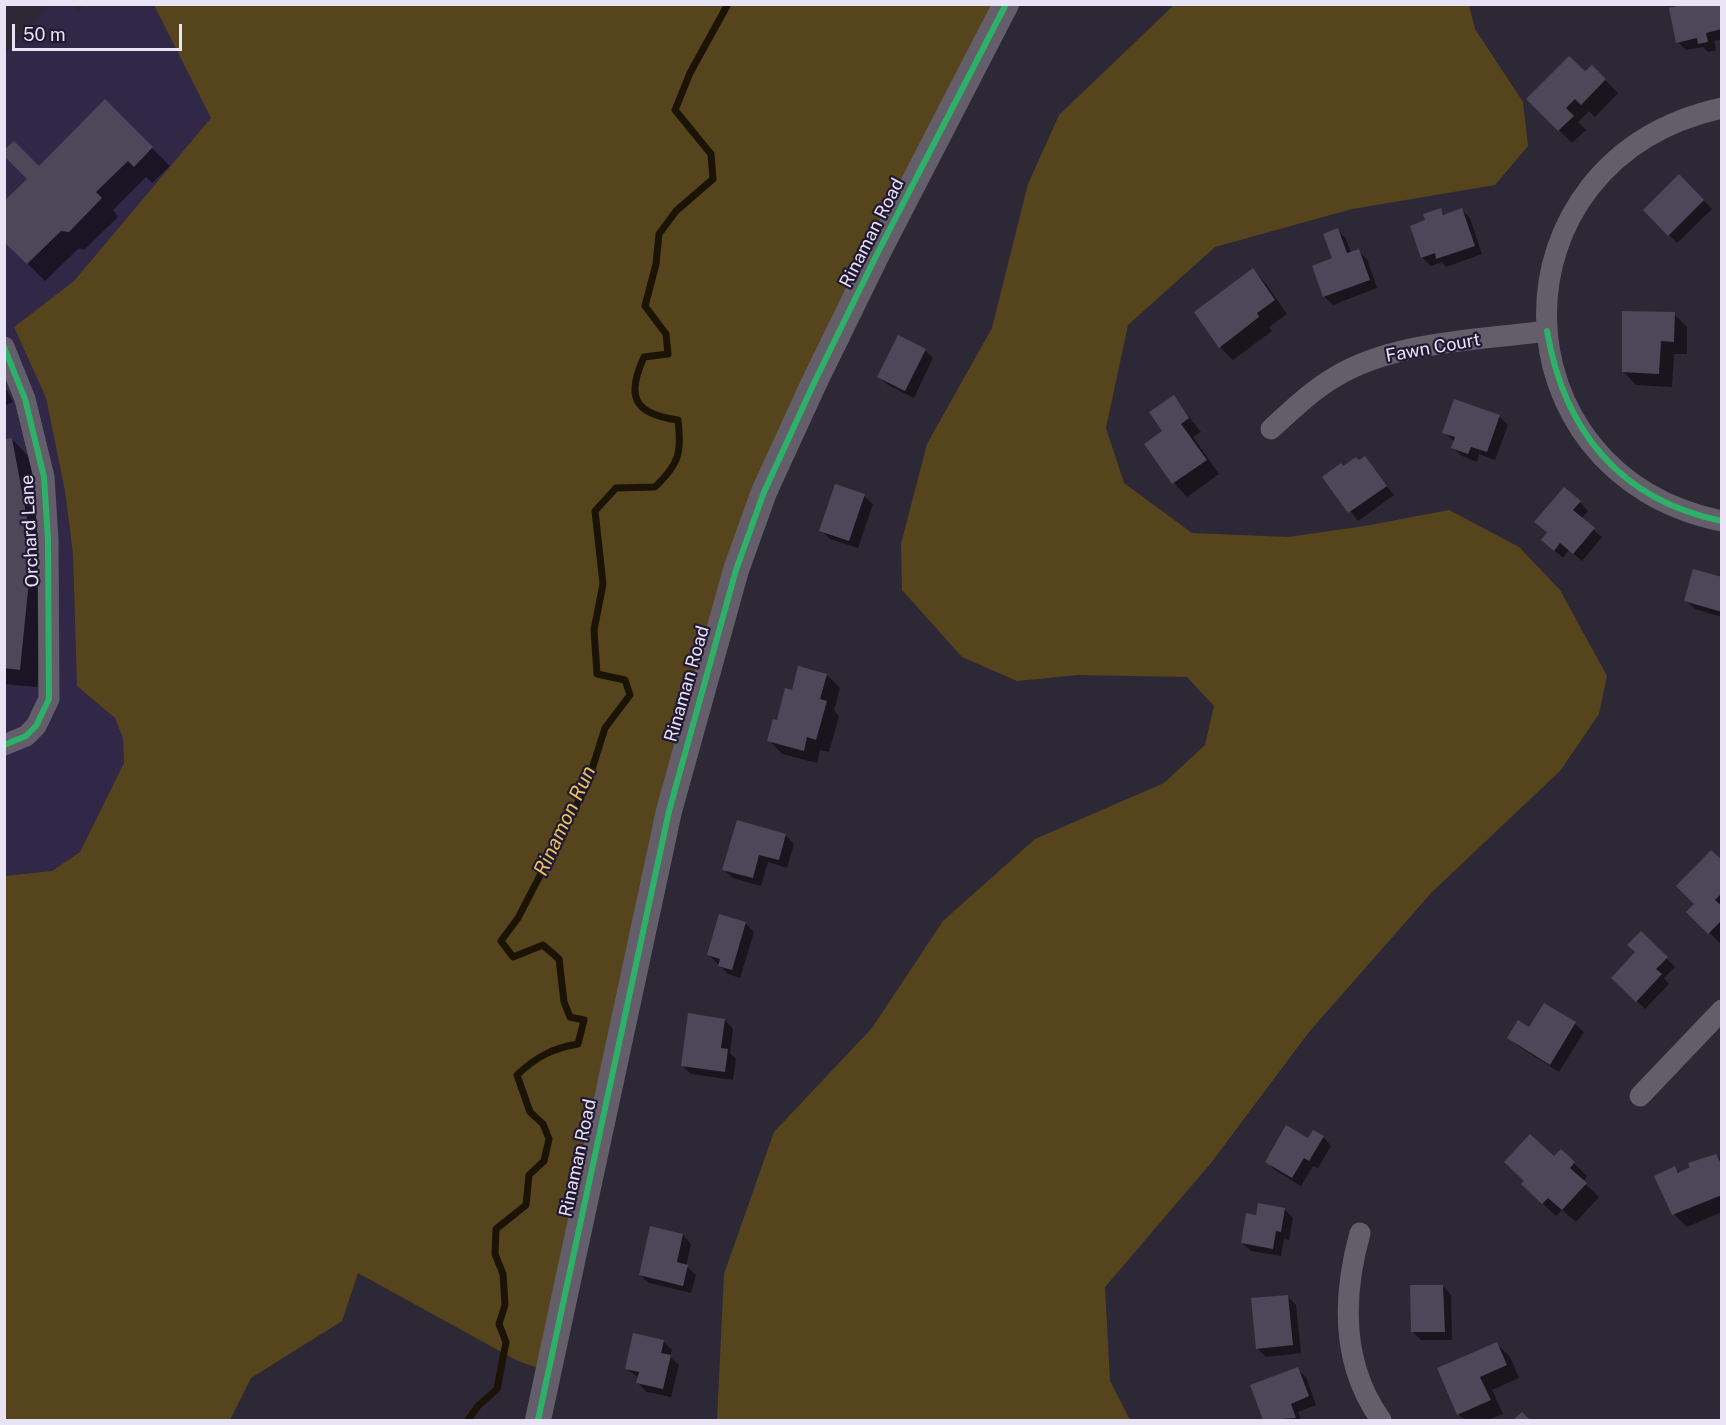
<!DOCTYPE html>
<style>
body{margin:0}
#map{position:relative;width:1726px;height:1425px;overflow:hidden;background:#2d2836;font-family:"Public Sans",sans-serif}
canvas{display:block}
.frame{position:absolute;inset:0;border:6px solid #e8e3f5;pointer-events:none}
.scale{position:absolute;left:12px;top:24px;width:170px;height:27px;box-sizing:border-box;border:3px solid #e8e3f5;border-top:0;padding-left:8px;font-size:18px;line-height:21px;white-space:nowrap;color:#e8e3f5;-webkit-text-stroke:4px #211832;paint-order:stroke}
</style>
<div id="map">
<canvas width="1726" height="1425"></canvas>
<div class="frame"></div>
<div class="scale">50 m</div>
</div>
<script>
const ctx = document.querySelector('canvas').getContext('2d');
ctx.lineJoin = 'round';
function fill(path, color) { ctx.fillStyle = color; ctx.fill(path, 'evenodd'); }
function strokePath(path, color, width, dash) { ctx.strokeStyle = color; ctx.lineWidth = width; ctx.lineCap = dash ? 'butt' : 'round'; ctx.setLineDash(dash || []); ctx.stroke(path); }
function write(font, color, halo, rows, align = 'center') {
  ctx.font = font + ' "Public Sans",sans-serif'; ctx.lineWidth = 4.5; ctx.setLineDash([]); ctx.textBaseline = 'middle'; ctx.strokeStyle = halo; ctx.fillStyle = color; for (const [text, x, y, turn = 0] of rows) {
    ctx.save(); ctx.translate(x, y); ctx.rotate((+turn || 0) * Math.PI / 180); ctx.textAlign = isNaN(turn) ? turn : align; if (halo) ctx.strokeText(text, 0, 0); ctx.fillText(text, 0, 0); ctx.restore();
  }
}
const built = new Path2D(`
 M51 5H73L78 11 84 5H154L212 118 74 281 14 327 46 398 65 491 73 554 77 686 115 718 123 738 124 763 80 852 52 871 5 876 4 54Z`);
const green = new Path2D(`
 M154 5H1006L736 570 548 1372 516 1360 358 1273 342 1321 251 1378 230 1420H5L4 876 52 871 80 852 124 763 123 738 115 718 77 686 73 554 65 491 46 398 14 327 74 281 211 118Z
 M1174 5H1469L1475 29 1523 102 1528 146 1495 185 1352 209 1215 247 1128 325 1106 428 1124 483 1192 533 1288 537 1365 526 1449 510 1519 547 1560 590 1607 676 1599 714 1560 771 1432 892 1309 1032 1211 1163 1105 1287 1110 1381 1130 1420H717L724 1274 774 1132 872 1028 943 921 1035 839 1164 783 1205 745 1214 706 1187 677 1078 675 1017 681 962 657 902 590 901 544 927 444 992 328 1028 184 1059 115Z`);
const shadow = new Path2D(`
 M1692 4H1722V39L1714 41 1716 50 1708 52 1703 47 1686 50 1678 42Z
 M1592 67 1618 93 1595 117 1589 111 1578 122 1586 130 1572 143 1528 99 1586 73Z
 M105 101 170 166 152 183 146 177 113 210 118 217 84 250 79 248 45 281 4 240 39 168Z
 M1679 177 1712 209 1677 243 1645 210Z
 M1440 210 1445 215 1461 210 1470 218 1482 254 1446 267 1442 262 1431 266 1422 257 1427 221Z
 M1338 230 1346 239 1351 253 1358 251 1367 259 1377 288 1333 305 1324 296 1334 259Z
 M1253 270 1266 284 1287 314 1269 327 1272 331 1233 360 1220 347 1196 312Z
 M1674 314 1687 327V354H1674L1672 387 1636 385 1623 371Z
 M925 350 933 358 914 398 888 385 879 377Z
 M4 385 13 402 4 406Z
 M1173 397 1201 432 1193 437 1219 474 1187 497 1174 483 1146 444 1164 432Z
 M1499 416 1508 425 1495 460 1479 454 1477 462 1462 456 1453 448 1455 442 1444 432Z
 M12 439 29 457 45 542 46 599 37 687 4 684V440Z
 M1365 458 1394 495 1358 521 1324 477Z
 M864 496 873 504 858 548 830 539 821 530Z
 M1580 502 1588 511 1581 519 1602 537 1582 561 1569 550 1563 558 1543 540Z
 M1722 579V617L1695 609 1686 601Z
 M827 675 840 688 834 710 839 716 829 752 820 750 817 763 782 754 769 740 793 692Z
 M785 835 794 844 787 868 768 862 761 886 733 878 724 870Z
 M1722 862V945L1688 912 1696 904Z
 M745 923 754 932 740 978 728 974 709 955Z
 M1641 933 1675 967 1664 978 1669 984 1645 1009 1613 978 1637 952Z
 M1545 1005 1575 1024 1584 1032 1559 1072 1518 1046 1509 1038 1530 1029Z
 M725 1020 733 1029 730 1053 736 1059 733 1080 691 1074 682 1065Z
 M1323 1137 1331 1146 1318 1168 1313 1166 1301 1186 1275 1170 1267 1162 1309 1140Z
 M1561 1151 1587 1176 1583 1182 1599 1197 1576 1222 1562 1210 1556 1216 1536 1197 1554 1158Z
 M1716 1155 1722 1161V1212L1687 1227 1674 1214 1675 1168 1680 1173Z
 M1284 1209 1293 1218 1289 1240 1284 1239 1281 1256 1251 1251 1242 1243 1257 1217Z
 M683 1235 691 1244 686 1266 696 1275 691 1293 649 1283 640 1275Z
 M1443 1286 1451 1295 1452 1340H1421L1413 1332Z
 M1287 1296 1296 1305 1301 1353 1266 1357 1257 1348Z
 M663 1341 672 1350 670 1357 679 1365 671 1397 647 1392 638 1383 639 1378 626 1369Z
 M1497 1344 1510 1357 1519 1378 1492 1390 1503 1414 1487 1420H1465L1458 1414Z
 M1297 1369 1306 1377 1316 1405 1298 1412 1301 1420H1265L1252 1386Z`);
const stream = new Path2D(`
 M468 1420 478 1406 497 1389 506 1342 499 1324 505 1305 503 1274 495 1254 496 1229 526 1205 529 1175 544 1161 549 1139 543 1124 530 1112 517 1075C536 1057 553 1048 578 1044L584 1020 570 1017 564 1002 559 959 543 945 513 957 501 941 518 918 587 785 605 728 630 695 625 680 597 674 594 630 603 584 595 511 616 488 655 487C679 464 682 453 678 420 633 414 626 396 644 357L668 354 666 334 645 306 656 264 659 234 676 211 713 179 711 154 675 110 690 73 728 4`);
const building = new Path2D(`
 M1685 4H1720L1722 29 1706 33 1708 42 1698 44 1697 38 1676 43 1669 8Z
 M1569 56 1585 71 1592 65 1606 79 1581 105 1575 99 1566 108 1574 116 1558 131 1526 99Z
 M105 99 153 147 134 167 128 161 96 192 102 198 69 232 61 231 27 264 4 242V201L27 179 4 156V150L14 141 39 166Z
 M1679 174 1704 200 1668 236 1643 210Z
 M1441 208 1443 215 1462 208 1475 246 1436 259 1435 253 1421 258 1410 226 1425 220 1423 214Z
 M1338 228 1347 253 1359 249 1370 280 1323 297 1312 266 1332 258 1323 234Z
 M1253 268 1275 300 1257 313 1259 317 1219 348 1194 312Z
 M1622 311 1675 312 1674 342 1661 341 1659 374 1622 372Z
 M898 335 926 349 905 391 877 377Z
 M1174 395 1189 418 1181 424 1207 460 1172 484 1144 444 1162 431 1149 412Z
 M1454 399 1500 415 1487 452 1471 447 1468 454 1451 448 1455 437 1442 433Z
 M12 438 28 524 29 581 20 670 4 668V439Z
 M1365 456 1387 486 1348 513 1322 477 1341 463 1343 466 1356 457 1359 460Z
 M835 484 865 494 849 541 819 531Z
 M1564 487 1581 501 1573 510 1595 528 1573 554 1560 543 1554 551 1541 540 1547 532 1534 522Z
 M1693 569 1722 577V612L1684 601Z
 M798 666 827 674 820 699 827 701 816 740 807 737 804 751 767 741 773 719 777 720 785 688 792 690Z
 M737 820 786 834 779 860 759 855 753 878 722 870Z
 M1711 850 1722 860V893L1715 900 1722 906V920L1708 934 1686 912 1694 904 1676 886Z
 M719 914 746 922 732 970 718 966 720 959 707 955Z
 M1641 931 1668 957 1656 969 1662 974 1636 1002 1611 978 1635 952 1627 945Z
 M1544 1003 1576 1022 1550 1065 1507 1038 1518 1020 1529 1027Z
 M688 1013 725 1019 721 1048 728 1049 725 1072 681 1066Z
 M1286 1125 1308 1138 1313 1130 1324 1136 1309 1161 1304 1158 1292 1178 1265 1162Z
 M1530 1134 1554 1156 1561 1149 1575 1162 1570 1168 1587 1183 1562 1210 1548 1198 1542 1204 1521 1184 1524 1181 1504 1162Z
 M1716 1154 1722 1165V1195L1672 1215 1654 1176 1675 1166 1678 1173 1690 1167 1688 1163Z
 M1258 1203 1285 1208 1281 1232 1276 1231 1273 1249 1241 1243 1246 1213 1256 1215Z
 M650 1226 683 1234 677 1262 688 1265 683 1286 639 1275Z
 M1410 1285H1443L1445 1332H1411Z
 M1288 1295 1293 1345 1256 1349 1251 1298Z
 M633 1333 664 1340 661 1353 671 1355 663 1389 636 1383 639 1372 625 1369Z
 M1497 1342 1507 1365 1480 1377 1491 1400 1457 1415 1437 1368Z
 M1298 1367 1309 1396 1291 1404 1296 1418 1263 1420 1250 1385Z
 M1522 1412 1530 1420H1513Z`);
const minor = new Path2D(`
 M1722 108C1485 160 1491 474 1722 521
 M4 347 25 399 44 477 48 540 49 699 36 726 26 736 4 745
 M1271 429C1291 411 1311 391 1335 377 1394 341 1480 340 1547 331
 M1640 1096 1722 1010
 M1360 1233C1342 1298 1341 1364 1381 1420`);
const tertiary = new Path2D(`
 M538 1420 669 811 736 570 764 492 814 383 878 252 1006 4`);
const cycleway = new Path2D(`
 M1547 331C1564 430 1619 500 1722 521
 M4 347 25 399 44 477 48 540 49 699 36 726 26 736 4 745
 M538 1420 669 811 736 570 764 492 814 383 878 252 1006 4`);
const streetNames = [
 ["Rinaman Road",872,233,-63],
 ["Fawn Court",1433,348,-10],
 ["Orchard Lane",30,531,-93],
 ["Rinaman Road",687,684,-74],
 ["Rinaman Road",578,1158,-78]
];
const waterNames = [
 ["Rinamon Run",565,821,-65]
];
fill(built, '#312746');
fill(green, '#56451c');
fill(shadow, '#0007');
strokePath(stream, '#1b1305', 7);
fill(building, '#4d4759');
strokePath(minor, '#635e6a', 21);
strokePath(tertiary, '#635e6a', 26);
strokePath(cycleway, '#2db169', 6);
write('18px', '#e8e3f5', '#211832', streetNames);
write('italic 20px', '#ebc45c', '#211832', waterNames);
</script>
